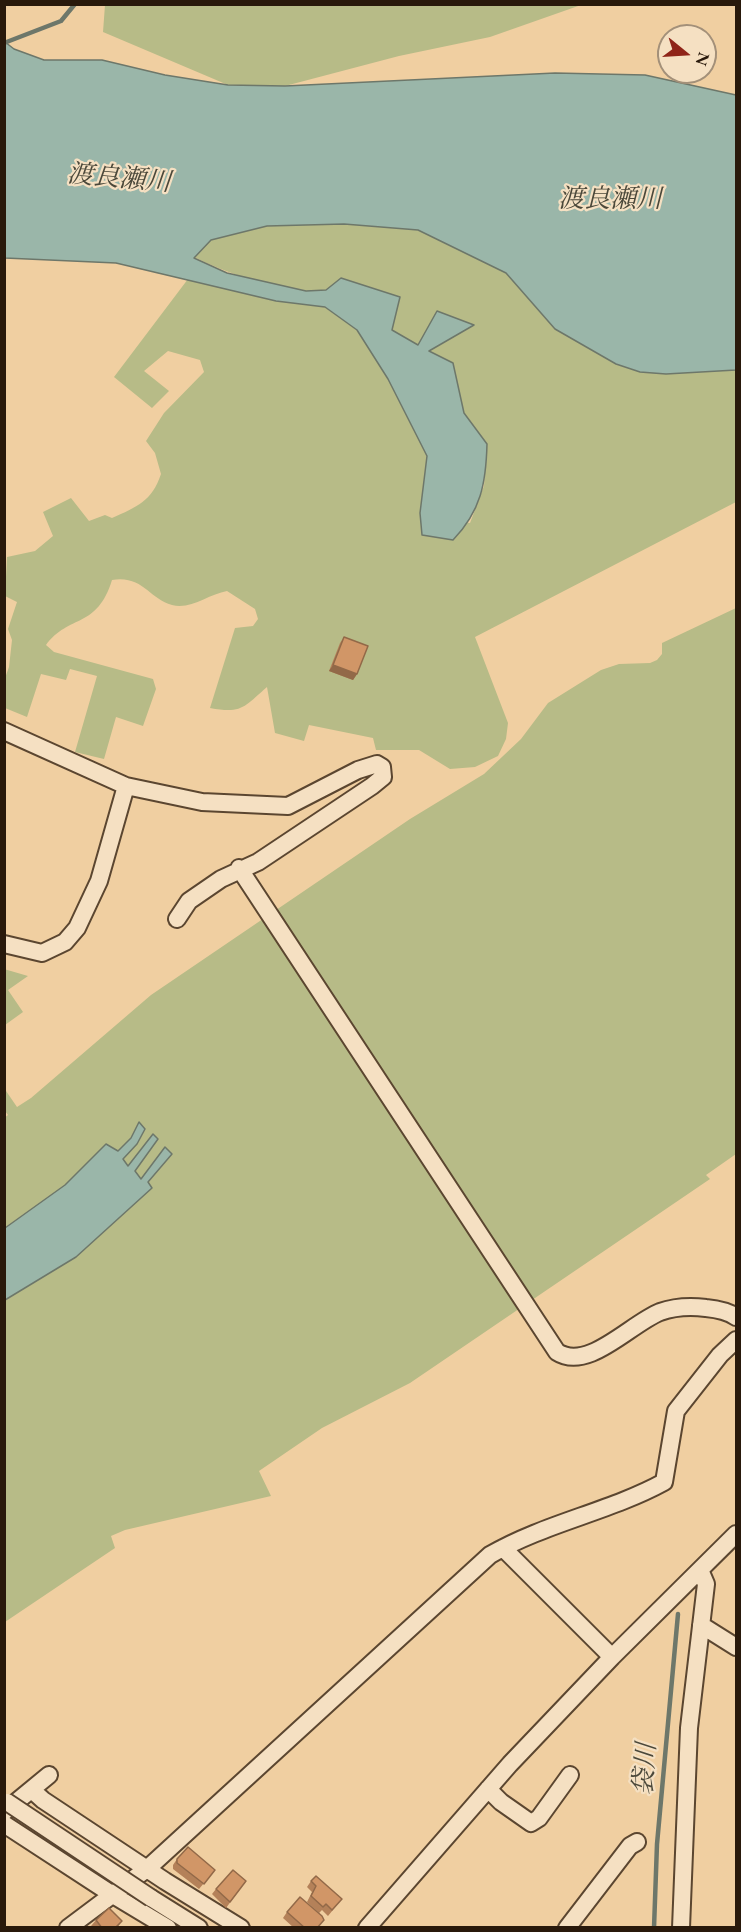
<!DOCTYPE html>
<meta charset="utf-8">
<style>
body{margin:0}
#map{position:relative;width:741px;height:1932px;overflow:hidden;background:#f0cfa1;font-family:"EB Garamond",serif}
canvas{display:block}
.frame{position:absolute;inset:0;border:6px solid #29190b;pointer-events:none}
.north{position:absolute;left:657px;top:24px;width:60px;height:60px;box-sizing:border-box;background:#f5e0c2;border:2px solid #a39079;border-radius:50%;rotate:108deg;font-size:16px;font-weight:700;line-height:24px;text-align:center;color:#29190b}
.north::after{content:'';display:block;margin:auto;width:21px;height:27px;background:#8f2418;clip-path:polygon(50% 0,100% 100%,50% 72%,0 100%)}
</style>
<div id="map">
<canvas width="741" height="1932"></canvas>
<div class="frame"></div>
<div class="north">N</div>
</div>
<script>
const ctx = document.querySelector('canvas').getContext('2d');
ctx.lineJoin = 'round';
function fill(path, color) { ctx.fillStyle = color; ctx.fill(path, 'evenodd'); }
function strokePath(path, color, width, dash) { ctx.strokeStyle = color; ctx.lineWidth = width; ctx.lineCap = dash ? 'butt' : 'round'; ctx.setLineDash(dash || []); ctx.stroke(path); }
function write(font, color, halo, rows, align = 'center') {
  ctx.font = font + ' "EB Garamond","Noto Serif JP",serif'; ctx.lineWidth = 4.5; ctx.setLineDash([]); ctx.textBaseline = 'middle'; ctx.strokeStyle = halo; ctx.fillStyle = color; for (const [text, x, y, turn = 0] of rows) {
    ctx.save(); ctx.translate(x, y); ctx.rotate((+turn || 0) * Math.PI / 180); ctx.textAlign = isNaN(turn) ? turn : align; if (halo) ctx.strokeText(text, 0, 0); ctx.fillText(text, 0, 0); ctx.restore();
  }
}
const green = new Path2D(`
 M105 5H581L490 37 399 56 285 86 228 85 103 32Z
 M344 224 418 230 506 273 555 329 666 374 736 370V502L475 637 508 723 506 739 498 756 475 767 450 769 419 750H376L373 738 309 725 304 741 275 733 267 687C244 707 242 714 210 708L235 628 253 626 258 619 255 609 227 591C209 594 191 610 172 605 149 599 143 575 112 580 97 629 69 614 46 645L54 652 153 679 156 689 143 726 116 717 104 759 75 752 97 676 70 669 66 680 41 674 27 717 5 708V678L9 667 12 640 8 629 17 602 5 596 7 557 35 551 53 536 43 512 71 498 89 521 105 515 112 518C137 507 152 501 161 474L155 453 146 441 164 413 204 372 200 360 168 351 144 371 169 391 152 408 114 377 188 279 276 301 325 307 357 330 388 379 427 456 420 513 470 523 484 486 487 444 464 413 453 363 429 351 473 325 418 345 392 330 400 297C369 294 339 292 308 291 274 290 224 272 194 257L211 240 267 226Z
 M736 608V1154L706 1175 710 1179 410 1383 322 1428 259 1471 271 1496 125 1530 111 1536 115 1548 5 1622 4 1118 8 1115 5 1111 4 1088 17 1107 31 1098 151 995 410 819 484 774 521 739 548 703 601 670 619 664 650 663 657 660 662 654V643Z
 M4 969 28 976 8 990 23 1012 5 1025Z`);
const water = new Path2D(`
 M5 42 14 49 44 60H102L165 75 228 85 285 86 555 73 645 75 736 95V370L666 374 640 372 616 364 555 329 506 273 418 230 344 224 267 226 211 240 194 258 227 273 306 291 326 290 341 278 400 297 392 330 418 345 437 311 474 325 429 351 453 363 464 413 487 444C486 483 481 511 453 540L422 535 420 513 427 456 388 379 357 330 325 307 276 301 116 263 5 258Z
 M139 1122 145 1129 137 1144 123 1159 128 1166 153 1134 158 1139 135 1171 141 1179 165 1147 172 1154 148 1182 152 1188 76 1257 5 1300V1228L65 1185 106 1144 118 1151 131 1138Z`);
const stream = new Path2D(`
 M4 43 61 21 75 4
 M654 1928 657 1844 678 1614`);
const minor = new Path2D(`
 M4 731 126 786 202 802 288 806 358 770 377 764 382 767 383 777 372 786 258 862 221 879 189 901 177 919
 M239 868 557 1352C588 1372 630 1324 660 1312 674 1307 690 1306 706 1308 716 1309 728 1311 736 1317
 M4 944 42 953 65 942 77 928 99 881 126 786
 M503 1548 612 1657
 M701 1625 736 1647
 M488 1789 501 1802 531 1823 539 1818 570 1775
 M33 1791 43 1800 165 1881 241 1928
 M4 1812 49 1775
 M4 1824 113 1895 168 1928
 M151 1898 199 1928
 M68 1928 148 1868 490 1555C545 1523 609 1512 664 1482L676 1411 720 1355 736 1340
 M367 1928 510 1764 612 1657 736 1534
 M567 1928 630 1846 637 1842
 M681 1928 689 1728 706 1584 700 1570`);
const minorBridge = new Path2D(`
 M7 1802 151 1898`);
const wall = new Path2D(`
 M344 637 357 674 353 680 329 671 340 643Z
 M177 1859 215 1870 199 1889 173 1869V1865Z
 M246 1881 226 1908 212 1894 216 1889Z
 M311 1881 337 1905 328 1916 322 1910 319 1913 307 1902 312 1892 307 1887Z
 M287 1912 318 1928H294L283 1918Z
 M96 1920 122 1921 117 1928H93L91 1926Z`);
const shadedWall = new Path2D(`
 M333 665 357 674 353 680 329 671Z`);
const building = new Path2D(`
 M344 637 368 646 357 674 333 665Z
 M188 1847 215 1870 204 1884 177 1863V1859Z
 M233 1870 246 1881 230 1902 216 1889Z
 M316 1876 342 1899 332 1910 326 1904 323 1907 311 1896 316 1886 311 1881Z
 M300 1897 322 1916 324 1920 317 1928H305L287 1912Z
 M109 1908 122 1921 115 1928H102L96 1920Z`);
const waterNames = [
 ["渡良瀬川",119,179,5],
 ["渡良瀬川",610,200],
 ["袋川",646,1769,-86]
];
fill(green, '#b7bb87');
fill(water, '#9ab6a9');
strokePath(water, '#6d776a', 1.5);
strokePath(stream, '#6d776a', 4.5);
strokePath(minor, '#5b4630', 20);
strokePath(minor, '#f5e0c2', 16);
strokePath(minorBridge, '#5b4630', 20, []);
strokePath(minorBridge, '#f5e0c2', 16);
fill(wall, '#b48159');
fill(shadedWall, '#926948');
fill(building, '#d19667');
strokePath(building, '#926948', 1.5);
write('italic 26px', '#4b483a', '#f5e0c2', waterNames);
</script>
